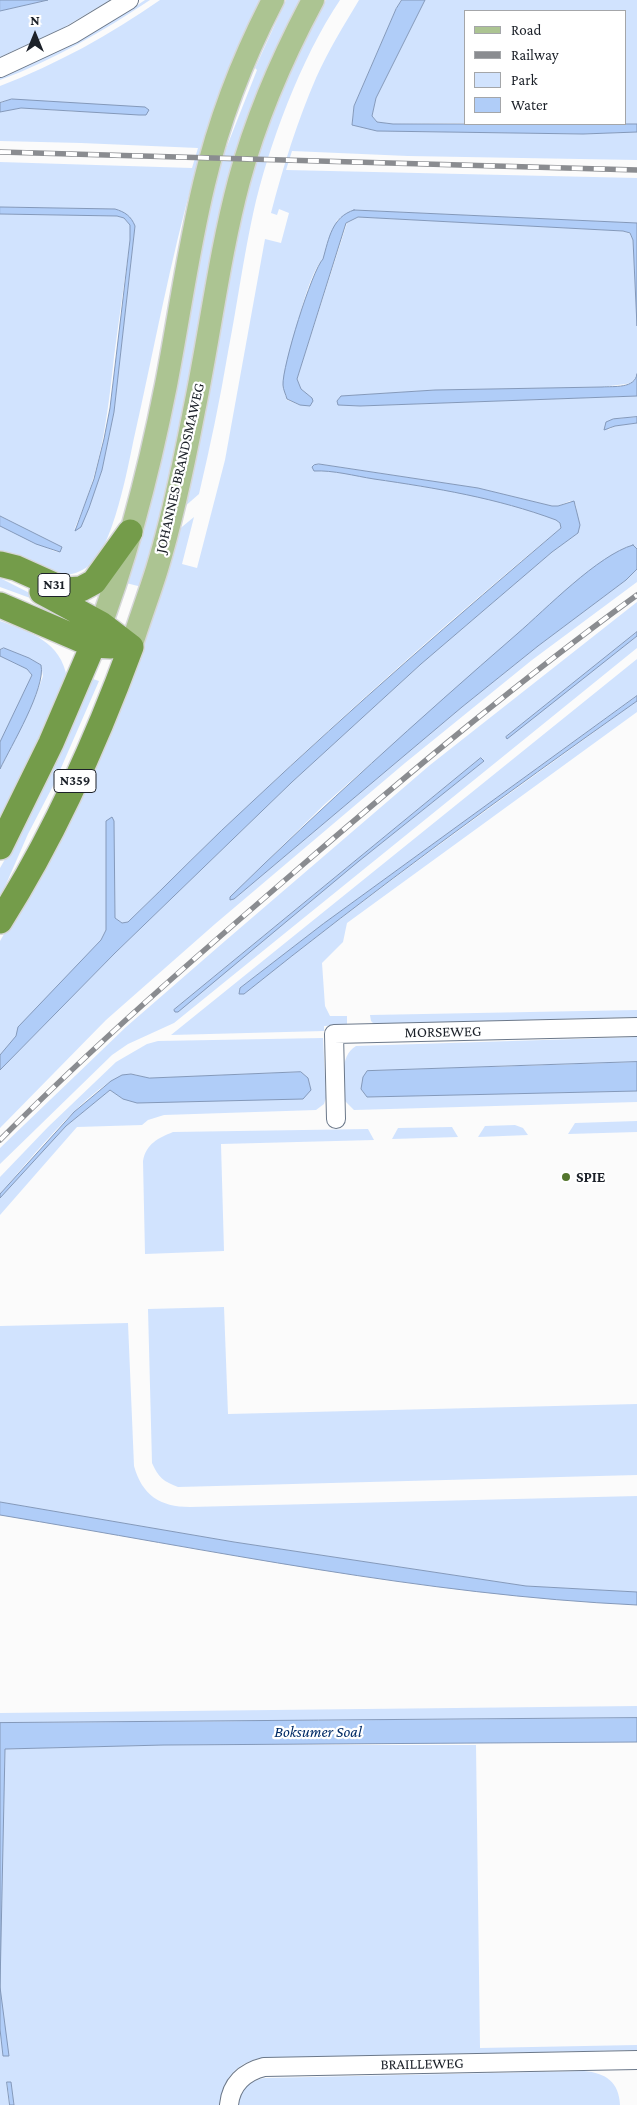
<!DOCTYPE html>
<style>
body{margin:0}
#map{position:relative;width:637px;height:2105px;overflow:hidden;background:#fbfbfb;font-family:"Crimson Pro",serif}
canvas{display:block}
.legend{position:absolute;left:464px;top:10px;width:162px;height:115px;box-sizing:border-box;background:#fff;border:1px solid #a4a6a9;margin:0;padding:6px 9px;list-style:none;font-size:15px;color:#1c2129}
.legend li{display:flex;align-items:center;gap:10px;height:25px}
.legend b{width:25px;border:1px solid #a4a6a9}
.north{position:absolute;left:10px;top:10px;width:50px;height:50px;-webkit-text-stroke:4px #fff;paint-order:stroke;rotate:0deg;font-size:14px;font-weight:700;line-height:20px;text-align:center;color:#1c2129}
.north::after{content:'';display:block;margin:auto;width:18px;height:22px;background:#1c2129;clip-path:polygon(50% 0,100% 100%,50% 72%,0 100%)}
</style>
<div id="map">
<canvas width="637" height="2105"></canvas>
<ul class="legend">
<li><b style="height:6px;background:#acc492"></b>Road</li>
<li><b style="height:6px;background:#8a8c90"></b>Railway</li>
<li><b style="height:14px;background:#d1e3fe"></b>Park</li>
<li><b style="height:14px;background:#b0cdf8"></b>Water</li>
</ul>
<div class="north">N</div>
</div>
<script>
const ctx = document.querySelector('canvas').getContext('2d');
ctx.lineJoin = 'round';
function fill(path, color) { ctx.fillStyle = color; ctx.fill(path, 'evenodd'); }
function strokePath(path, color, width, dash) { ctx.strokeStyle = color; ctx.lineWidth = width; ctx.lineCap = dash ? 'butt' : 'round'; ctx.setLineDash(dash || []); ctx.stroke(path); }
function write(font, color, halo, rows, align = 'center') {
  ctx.font = font + ' "Crimson Pro",serif'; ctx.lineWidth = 4.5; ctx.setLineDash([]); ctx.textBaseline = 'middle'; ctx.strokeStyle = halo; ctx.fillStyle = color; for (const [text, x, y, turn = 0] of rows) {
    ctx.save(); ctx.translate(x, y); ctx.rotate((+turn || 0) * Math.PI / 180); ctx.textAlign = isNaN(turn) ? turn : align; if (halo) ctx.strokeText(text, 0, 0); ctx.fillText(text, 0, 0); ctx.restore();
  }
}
const green = new Path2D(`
 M48 0H110L63 28 0 57V11Z
 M145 0H150C102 32 54 60 0 80V76C51 57 99 31 145 0Z
 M160 0H262C239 57 212 114 195 173 170 260 154 350 134 438 128 467 113 548 90 565 61 588 28 566 0 552V526L54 551 59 552 62 547 0 516V214L117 216 124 218 130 225V240C125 279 119 318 114 357 107 421 101 471 74 530L89 508 102 470 114 412 135 226 115 209 0 207V162L192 168 198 148 81 143 0 141V112L21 108 83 112 3 101 0 103V86C57 64 110 35 160 0Z
 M286 0H302L253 107 224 194 170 481 142 587 126 583 218 169 257 70 255 68Z
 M326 0H340C301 58 268 146 253 214 243 260 237 306 228 352 220 400 210 447 199 494L183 508C196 446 208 384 220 322 241 214 266 94 326 0Z
 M359 0H402L396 9 354 106 352 124 377 131 583 134 637 132V160L408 156 292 151 286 170 637 178V223L354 210 337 220 323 259C306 275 289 359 283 386L287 400 300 405 312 398 301 389 297 379 347 223 358 217 623 231 630 234 633 240 637 326V374L636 379 633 383 602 387 435 390 341 396 337 401 339 405 360 406 637 396V417L613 419 608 430 615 426 637 423V549L633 545C608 553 587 574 566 591L325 804 230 897V900L234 899 462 707 538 646 626 580 637 569V582L532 660 405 763 215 924 106 1020 0 1128V1070L115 953 292 782 421 664 552 552 578 533 576 505 570 501 558 506H552L478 488 320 464 314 465V471C334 470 356 476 375 479 437 488 498 498 556 520L560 523 561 528C455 615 352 707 253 801 210 840 170 882 128 922L122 923 115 918 114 821H106V930L101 940 0 1055V941L12 920 177 531 194 517 182 564 197 568 225 460 265 239 281 243 289 213 279 209 277 215 271 213C283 167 297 122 316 78 328 51 344 25 359 0Z
 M425 0H637V124H543H626V11H466V123L393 124 377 122 372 116 376 98Z
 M0 578 63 610 0 587Z
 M637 602V632L507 738 637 636V648L174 1023 128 1044 112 1055 0 1164V1148L126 1027 225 941 430 765ZM482 758 484 761 359 861Z
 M0 621C31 632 61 642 67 678L0 824V769L35 698 43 676 41 665 29 658 4 648 0 650Z
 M0 656 27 669 32 675 0 742Z
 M637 659V696L323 924 240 988 239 994H244C371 892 505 797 637 701V712L347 923 343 942 322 963 325 1006 330 1016H347V1025L324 1026V1031L171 1035Z
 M90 678 99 681 54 784 28 834 0 898V868L12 847Z
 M637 1010V1017L374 1024 371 1021 370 1015Z
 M637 1037V1062L494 1066 361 1089 367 1097 637 1091V1102L354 1110 345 1101C345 1082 338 1057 356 1046Z
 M323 1038 326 1098 324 1104 316 1110 164 1115 148 1120 142 1125 77 1127 0 1215V1198L66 1126 110 1090 123 1099 311 1090 308 1078 301 1072 149 1078C143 1077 136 1074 130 1074 94 1078 26 1165 0 1194V1177L48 1127 116 1062 147 1044 158 1041Z
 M637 1121V1132L568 1134 575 1123Z
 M515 1125 523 1128 528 1135 478 1137 485 1126Z
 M452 1127 458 1137 392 1139 398 1128Z
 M368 1129 374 1140 221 1144 224 1251 145 1254 143 1161C146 1144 158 1138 173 1132Z
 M224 1307 228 1414 637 1404V1475L178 1487C164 1482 158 1477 152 1463L148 1309Z
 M128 1323 134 1466C142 1495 160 1507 190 1507L637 1496V1592L526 1586 234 1542 0 1502V1326Z
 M637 1706V1718L0 1723V1713Z
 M164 1745H476L480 2048 637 2045V2050L261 2058C236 2063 222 2079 220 2105H14L11 2082H7L10 2105H0V2029L3 2056 8 2055 0 1987 5 1749Z
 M584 2071C606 2073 619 2082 620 2105H239C238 2088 250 2081 265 2078Z`);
const water = new Path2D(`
 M0 0H48L0 11Z
 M402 0H425L376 98 372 116 377 122 393 124H637V132L583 134 377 131 352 125 354 106 396 9Z
 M12 99 145 107 149 110 146 115H139L21 108 0 112V103Z
 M0 207 115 209C125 212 131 216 135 226L114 412 102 470 89 508 81 527 75 531 94 479 104 439 110 408 130 240V225L124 218 117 216 0 214Z
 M354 210 637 223V326L633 240 630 233 623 231 358 217 346 223 297 379 301 389 312 398 313 401 310 406 300 405 287 399C286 395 283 389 283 385 282 367 312 270 323 259 329 238 332 217 354 210Z
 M637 374V396L360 406 338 405 337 401 341 396 435 390 602 387C614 386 635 389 637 374Z
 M637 417V423L615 426 604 430 606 422 613 419Z
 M319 464 478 488 552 506H558L574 501 580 525 578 533 552 552 421 664 292 782 115 953 0 1070V1055L16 1036 18 1027 101 940 106 930V821L112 817 114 821 115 918 122 923 128 922C170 882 210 840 253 801 353 707 456 617 561 528L560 523 556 520C497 498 436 488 374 479 355 476 333 470 314 471L312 467 314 465Z
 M0 516 62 547 60 552 36 544 0 526Z
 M633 545 637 549V569L626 580 538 646 462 707 234 899 230 900V897C323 806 419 719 517 634 546 609 598 555 633 545Z
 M637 632V636L507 739 506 737Z
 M4 648 29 658 41 665C46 688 11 746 0 769V742L32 675 27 669 0 656V650Z
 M637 696V701C504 795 371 892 244 994H239L240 988 323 924Z
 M481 758 484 761 359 861 178 1012H175L174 1010Z
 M637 1062V1091L367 1097 361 1089 363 1077 367 1071Z
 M301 1072 308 1078 311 1090 303 1099 137 1103 123 1099 110 1090 66 1126 0 1198V1194L74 1112 111 1081 122 1075 131 1074 149 1078Z
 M0 1502 234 1542 526 1586 637 1592V1605C423 1595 211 1550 0 1515Z
 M637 1718V1742L164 1745 5 1749 0 1987 9 2056H3L0 2029V1723Z
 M7 2082H11L14 2105H10Z`);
const minor = new Path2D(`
 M0 68 73 34 129 0
 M336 1119 334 1034 637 1027
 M229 2105C231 2084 244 2072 264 2067L637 2060`);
const major = new Path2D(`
 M95 640C127 558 149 471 166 385 179 318 188 250 204 184 219 120 243 58 273 0
 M131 647C139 621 149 595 157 569 173 517 184 463 194 411 210 334 219 256 239 181 256 118 282 58 313 0`);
const highway = new Path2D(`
 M0 564 16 568 65 590 81 589 94 582 130 532
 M42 592 101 624 131 647
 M0 605 93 645 111 646
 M0 847 51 743 93 645
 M0 921C54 836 96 742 131 647`);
const rail = new Path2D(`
 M0 152 637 170
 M0 1140C95 1044 197 956 299 868 409 773 520 680 637 595`);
const markers = [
 [566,1177,5,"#53752d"]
];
const shields = [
 [54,585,32],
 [75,781,42]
];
const shieldNames = [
 ["N31",54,585],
 ["N359",75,781]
];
const streetNames = [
 ["JOHANNES BRANDSMAWEG",180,468,-77],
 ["MORSEWEG",443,1032,-1],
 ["BRAILLEWEG",422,2064,-1]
];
const poiNames = [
 ["SPIE",576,1177]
];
const waterNames = [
 ["Boksumer Soal",318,1732]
];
fill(green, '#d1e3fe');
fill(water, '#b0cdf8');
strokePath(water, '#8499ba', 1);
strokePath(minor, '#6b788a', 20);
strokePath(major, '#d6d7d8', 25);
strokePath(highway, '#d6d7d8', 28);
strokePath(minor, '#fff', 18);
strokePath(major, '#acc492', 22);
strokePath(highway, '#749c4a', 25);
strokePath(rail, '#8a8c90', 5.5);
strokePath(rail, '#fff', 4, [11]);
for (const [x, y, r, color] of markers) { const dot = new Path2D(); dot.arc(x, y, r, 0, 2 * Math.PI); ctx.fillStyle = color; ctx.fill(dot); strokePath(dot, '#fff', 2); }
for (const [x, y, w] of shields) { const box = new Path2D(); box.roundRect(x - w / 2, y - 11.5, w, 23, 4); ctx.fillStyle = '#fff'; ctx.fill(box); strokePath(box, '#1c2129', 1); }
write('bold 14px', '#1c2129', null, shieldNames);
write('15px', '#1c2129', '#fff', streetNames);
write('bold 15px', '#1c2129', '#fff', poiNames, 'left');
write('italic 16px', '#002b66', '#fff', waterNames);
</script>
